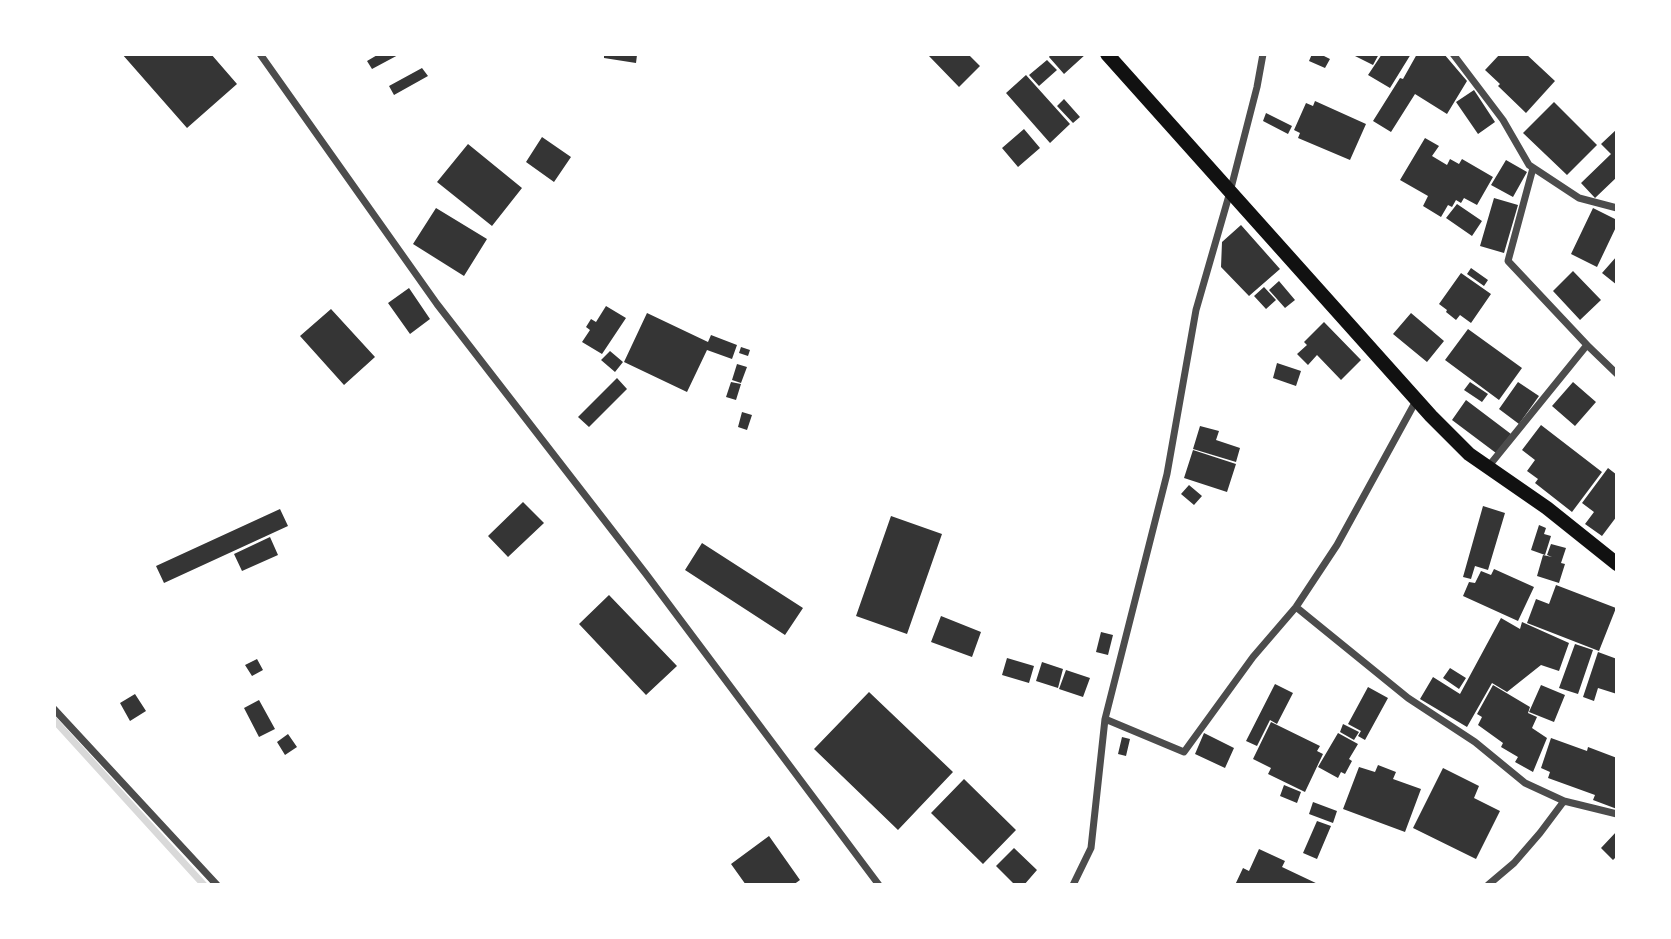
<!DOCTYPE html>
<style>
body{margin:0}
#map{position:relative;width:1671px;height:939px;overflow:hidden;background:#fff;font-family:Poppins,sans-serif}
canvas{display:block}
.frame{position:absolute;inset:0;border:56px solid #fff;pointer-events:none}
</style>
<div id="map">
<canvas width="1671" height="939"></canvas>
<div class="frame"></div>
</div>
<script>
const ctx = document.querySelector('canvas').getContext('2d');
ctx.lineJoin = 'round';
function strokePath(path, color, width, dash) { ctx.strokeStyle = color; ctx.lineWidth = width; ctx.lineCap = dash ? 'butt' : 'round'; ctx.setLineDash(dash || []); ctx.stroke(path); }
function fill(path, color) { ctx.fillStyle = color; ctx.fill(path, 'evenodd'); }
const stream = new Path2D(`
 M54 720 204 885`);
const building = new Path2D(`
 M122 54H211L237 84 187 128Z
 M379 54H400L372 69 367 61Z
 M604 54 637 55 636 63 604 58Z
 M929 54H968L980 66 959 87 929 56Z
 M1051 54H1086L1064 74 1049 57Z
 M1312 54H1320L1330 59 1325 68 1309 61Z
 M1351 54H1379L1373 65Z
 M1382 54H1411L1390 88 1368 75Z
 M1417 54H1444L1467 81 1447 114 1415 94 1391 132 1373 121 1400 78 1403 79Z
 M1500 54H1526L1555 81 1526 113 1498 86 1500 84 1485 70Z
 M1047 60 1057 70 1039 86 1029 75Z
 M422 68 428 76 394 95 389 86Z
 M1026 75 1070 124 1050 143 1006 93Z
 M1474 90 1495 122 1478 134 1456 102Z
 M1064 99 1080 117 1073 123 1057 106Z
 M1315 101 1366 124 1350 160 1298 138 1300 133 1294 130 1306 103 1313 106Z
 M1554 102 1597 145 1567 175 1523 133Z
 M1266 113 1292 126 1288 134 1263 121Z
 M1024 129 1040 148 1018 167 1002 148Z
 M1617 129V177L1595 198 1581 183 1611 154 1601 144Z
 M542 137 571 157 554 182 526 162Z
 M1425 138 1439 146 1432 156 1447 165 1450 159 1459 164 1462 159 1493 177 1477 205 1464 198 1461 203 1456 200 1452 207 1448 205 1441 217 1423 206 1428 196 1400 180Z
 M468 144 522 188 492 226 437 182Z
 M1506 160 1527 172 1513 197 1491 185Z
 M1494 198 1518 205 1504 253 1480 246Z
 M1457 204 1482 221 1472 236 1446 218Z
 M436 208 487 239 464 276 413 244Z
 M1593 208 1617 220V225L1597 267 1571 254Z
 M1241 225 1280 269 1249 296 1221 267 1222 242Z
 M1617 256V285L1602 273Z
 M1471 268 1488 280 1484 286 1467 274Z
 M1573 271 1601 300 1580 320 1553 291Z
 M1461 273 1491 294 1471 323 1460 315 1456 320 1446 312 1447 310 1439 304Z
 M1279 281 1295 300 1285 308 1269 290Z
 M1264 287 1276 300 1266 309 1254 296Z
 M409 288 430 319 410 334 388 303Z
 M606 306 626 318 602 354 582 342 590 330 586 327 591 319 596 322Z
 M331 309 375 357 344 385 300 336Z
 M647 313 708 342 711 335 737 345 732 359 707 350 687 392 624 362Z
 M1411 313 1444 341 1427 362 1393 334Z
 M1324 322 1361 360 1341 380 1317 355 1308 365 1297 354 1307 345 1304 342Z
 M1468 329 1522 368 1499 400 1445 360Z
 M741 347 750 350 748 356 739 353Z
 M610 351 623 362 615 372 601 360Z
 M1277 363 1301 371 1296 386 1273 378Z
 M737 364 747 367 741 383 732 380Z
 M617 378 627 389 589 427 578 417Z
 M731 382 741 384 736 400 726 397Z
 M1470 382 1488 394 1482 402 1464 390Z
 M1518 382 1539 396 1519 424 1499 409Z
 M1573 382 1596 402 1575 426 1552 406Z
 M1466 400 1511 434 1496 453 1452 420Z
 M742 412 752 415 747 430 738 427Z
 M1541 425 1602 472 1572 512 1535 483 1538 479 1527 471 1535 460 1522 450Z
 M1200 426 1219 431 1216 440 1240 448 1236 462 1193 449Z
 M1193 450 1236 464 1227 492 1184 478Z
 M1608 468 1617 475V516L1602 536 1585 524 1594 512 1582 503Z
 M1189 485 1202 496 1194 505 1181 494Z
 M523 502 544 523 508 557 488 536Z
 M1483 506 1505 513 1488 570 1475 566 1471 579 1463 577Z
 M280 509 288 526 164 583 156 566Z
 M891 516 942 534 907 634 856 616Z
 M1539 525 1546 528 1544 534 1551 536 1545 555 1531 550Z
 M270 537 278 555 242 571 234 554Z
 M702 543 803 608 785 635 685 570Z
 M1551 544 1566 548 1561 563 1565 564 1559 583 1537 576 1543 555 1552 557 1547 555Z
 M1494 569 1534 587 1518 621 1463 596 1469 582 1475 583 1481 571 1491 575Z
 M1556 585 1616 608 1599 651 1527 623 1536 599 1549 604Z
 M609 595 677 666 646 695 579 624Z
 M941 616 981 632 972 657 931 642Z
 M1501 618 1520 629 1522 622 1569 643 1559 671 1541 665 1507 692 1492 683 1467 727 1420 699 1433 677 1460 694Z
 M1101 632 1113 635 1108 655 1096 652Z
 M1575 644 1593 650 1578 694 1559 688Z
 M1598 652 1617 659V694L1598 688 1594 701 1583 697Z
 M1007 658 1034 666 1029 683 1002 675Z
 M257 659 263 670 252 676 245 665Z
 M1042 662 1063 669 1058 688 1036 681Z
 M1450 668 1466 678 1459 689 1443 678Z
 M1066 670 1090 678 1083 697 1059 689Z
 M1275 684 1293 693 1277 724 1270 720 1257 746 1246 741Z
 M1493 685 1530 707 1528 713 1537 717 1532 728 1547 738 1533 772 1515 762 1518 757 1501 747 1503 743 1478 725 1482 717 1477 714Z
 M1541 685 1565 695 1554 722 1529 712Z
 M1368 687 1388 698 1365 740 1358 736 1361 731 1348 724Z
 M869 692 953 772 898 830 814 749Z
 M135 694 146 711 130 721 120 703Z
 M259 700 275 729 259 737 244 708Z
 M1271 722 1320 746 1317 751 1323 754 1305 792 1268 774 1271 768 1253 759Z
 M1343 724 1359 732 1354 740 1340 732Z
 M1204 733 1234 748 1225 768 1195 754Z
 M1338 733 1358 744 1349 759 1352 761 1345 774 1341 772 1338 778 1318 767Z
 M288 734 297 747 285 755 277 742Z
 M1122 737 1130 739 1126 756 1118 754Z
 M1551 738 1587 751 1588 747 1617 758V809L1593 800 1595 795 1548 778 1550 772 1541 768Z
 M1378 765 1396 772 1393 779 1421 789 1405 832 1343 809 1359 767 1375 772Z
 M1443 768 1479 786 1474 798 1500 811 1476 859 1413 828Z
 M964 779 1016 830 983 864 931 813Z
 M1284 785 1301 792 1297 803 1280 796Z
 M1313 802 1337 811 1333 823 1309 814Z
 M1317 821 1331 826 1317 859 1303 853Z
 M1617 831V856L1613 860 1601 848Z
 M769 836 800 880 793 885H746L731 864Z
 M1014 848 1037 870 1024 885H1015L996 866Z
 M1259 849 1285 861 1282 867 1320 885H1235L1243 868 1249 871Z`);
const minor = new Path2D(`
 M260 54 437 304 646 574 879 885
 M1453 54 1503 120 1529 165 1579 198 1617 208
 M1533 168 1508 261 1587 345
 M1488 467 1587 345 1617 374
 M1296 607 1408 698 1475 742 1525 783 1564 801 1617 814
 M54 709 217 885
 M1105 719 1184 752 1253 657 1296 607 1337 545 1417 399
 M1073 885 1091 848 1105 719 1167 474 1196 310 1230 192 1257 87 1263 54
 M1488 885 1514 863 1540 833 1564 801`);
const secondary = new Path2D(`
 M1107 54 1431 416 1469 454 1547 508 1617 564`);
strokePath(stream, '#d9d9d9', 7);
fill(building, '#353535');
strokePath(minor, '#4c4c4c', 7);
strokePath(secondary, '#111', 14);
</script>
